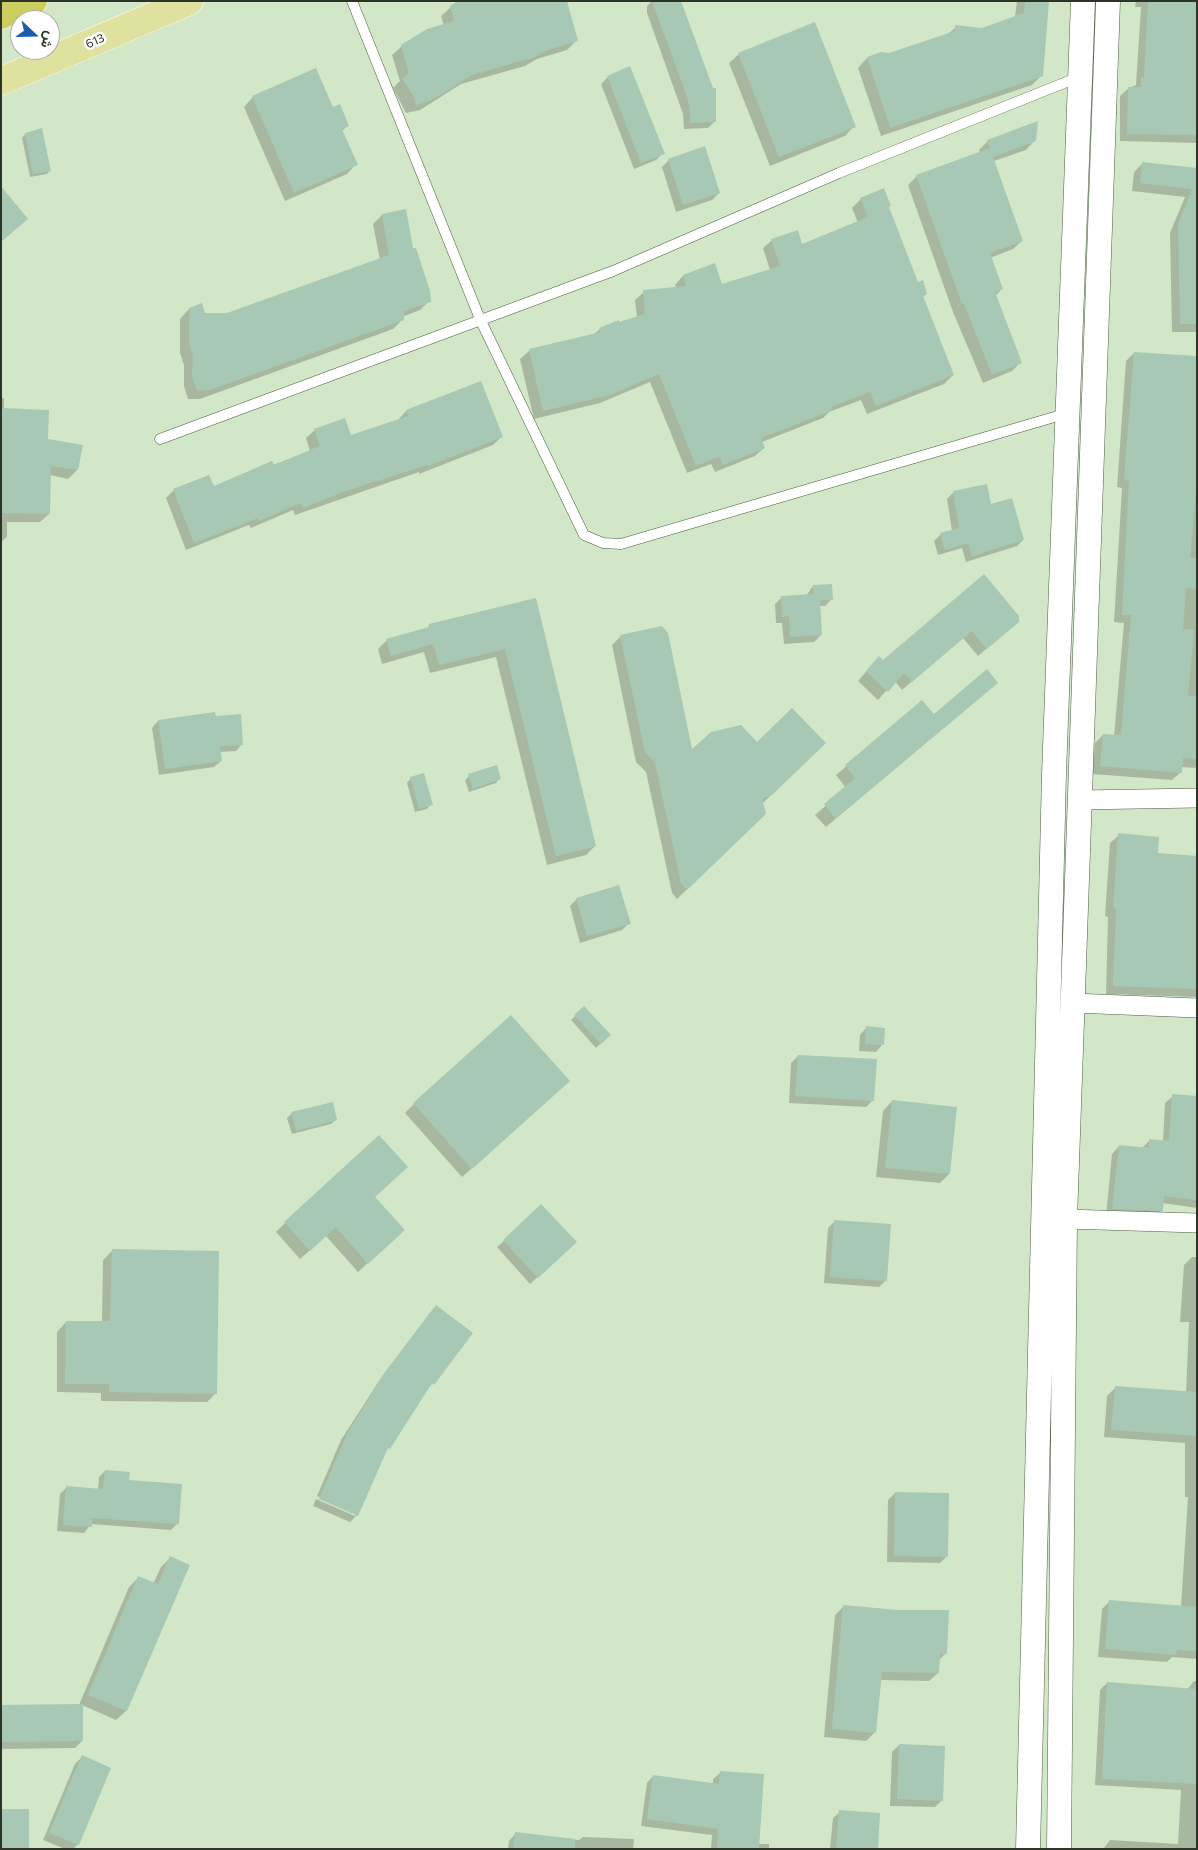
<!DOCTYPE html>
<meta charset="utf-8">
<style>
body{margin:0}
#map{position:relative;width:1198px;height:1850px;overflow:hidden;background:#d2e7c8;font-family:Commissioner,Vazirmatn,sans-serif}
canvas{display:block}
.frame{position:absolute;inset:0;border:2px solid #2c3428;pointer-events:none}
.north{position:absolute;left:10px;top:10px;width:50px;height:50px;box-sizing:border-box;background:#fff;border:1px solid #abaea9;border-radius:50%;rotate:111deg;font-size:14px;font-weight:700;line-height:20px;text-align:center;color:#2c3428}
.north::after{content:'';display:block;margin:auto;width:18px;height:22px;background:#1b5cad;clip-path:polygon(50% 0,100% 100%,50% 72%,0 100%)}
</style>
<div id="map">
<canvas width="1198" height="1850"></canvas>
<div class="frame"></div>
<div class="north">ش</div>
</div>
<script>
const ctx = document.querySelector('canvas').getContext('2d');
ctx.lineJoin = 'round';
function fill(path, color) { ctx.fillStyle = color; ctx.fill(path, 'evenodd'); }
function strokePath(path, color, width, dash) { ctx.strokeStyle = color; ctx.lineWidth = width; ctx.lineCap = dash ? 'butt' : 'round'; ctx.setLineDash(dash || []); ctx.stroke(path); }
function write(font, color, halo, rows, align = 'center') {
  ctx.font = font + ' Commissioner,sans-serif'; ctx.lineWidth = 5; ctx.setLineDash([]); ctx.textBaseline = 'middle'; ctx.strokeStyle = halo; ctx.fillStyle = color; for (const [text, x, y, turn = 0] of rows) {
    ctx.save(); ctx.translate(x, y); ctx.rotate((+turn || 0) * Math.PI / 180); ctx.textAlign = isNaN(turn) ? turn : align; if (halo) ctx.strokeText(text, 0, 0); ctx.fillText(text, 0, 0); ctx.restore();
  }
}
const shadow = new Path2D(`
 M652 1H680L712 90 715 121 708 128 684 129 683 114 647 13V6Z
 M1017 1H1048L1042 75 1032 85 881 136 858 68 867 58 881 54H889L948 34 956 27 983 29 1015 17Z
 M1136 1H1197V143L1120 141V96L1129 88 1136 85 1141 7H1135Z
 M451 7 576 41 567 50 537 59 525 66 461 84 420 110 406 113 393 88 400 81 392 55 402 46 444 26 441 16Z
 M739 54 854 126 845 136 770 166 729 63Z
 M608 77 663 153 656 160 634 169 601 84Z
 M253 97 332 109 348 125 342 131 356 164 347 174 285 201 244 107Z
 M25 134 50 170 47 174 30 177 22 138Z
 M1035 140 1026 150 994 161 1022 241 1013 249 990 258 1002 289 995 296 1021 362 1012 371 983 383 953 312 908 185 917 176 980 153 979 150 988 141Z
 M669 160 719 193 712 200 676 212 662 167Z
 M1143 163 1197 169V332H1172L1170 233 1185 197 1132 191 1134 172Z
 M861 199 888 208 918 283 926 294 923 297 953 375 944 384 867 414 861 400 829 412 823 418 762 442 764 448 755 456 715 472 711 464 687 473 650 382 600 403 534 419 520 359 529 351 593 335 600 329 637 318 635 300 644 292 676 288 675 285 683 276 714 265 721 286 770 270 763 248 772 240 802 245 858 223 852 208Z
 M382 215 429 301 420 310 402 317V320L393 329 200 399H188L184 386V365L180 353V319L189 309 205 314H227L380 260 373 224Z
 M1134 353 1197 358V768L1181 767V772L1172 780 1092 774 1095 743 1103 735 1114 736 1124 623 1114 622 1122 488 1117 487 1126 361Z
 M481 382 502 436 493 445 419 474V472L295 515 293 510 251 528 249 525 186 550 166 498 174 490 213 488 310 451 306 438 315 430 350 437 398 420 406 411Z
 M1 398H4V410L47 440 77 470 68 479 50 475 49 514 40 522H7V537L1 542Z
 M954 492 990 505 1023 540 1017 546 966 562 962 548 938 555 934 541 941 534 952 531 947 499Z
 M983 576 1008 630 978 656 963 638 902 690 895 681 878 700 858 681 870 667 883 661Z
 M813 586 832 599 825 606H819L821 635 814 642 784 644 782 623H776L775 604 782 597 806 596Z
 M535 599 595 846 586 855 547 865 496 657 430 673 424 652 382 664 378 649 387 640 425 630 429 626Z
 M621 636 692 751 757 743H824L762 804 765 814 677 899 672 893 646 772 636 762 612 645Z
 M997 683 826 827 815 815 846 788 836 775 922 702 933 716Z
 M215 717 242 744 236 751 219 752 221 761 214 767 159 775 152 728 158 721Z
 M469 776 500 778 496 783 469 792 465 780Z
 M411 778 431 804 427 809 415 812 407 783Z
 M1119 835 1157 854 1197 857V997L1106 994 1108 917 1105 916 1110 843Z
 M577 899 629 923 622 930 580 943 570 906Z
 M584 1007 610 1035 596 1048 571 1020Z
 M866 1028 882 1045 876 1052 859 1051 860 1035Z
 M798 1056 873 1100 866 1107 789 1103 791 1063Z
 M559 1090 462 1177 405 1113 414 1104Z
 M1173 1096 1197 1097V1208L1162 1203V1210L1154 1218 1106 1216 1112 1154 1119 1146 1142 1148 1150 1140 1163 1141 1165 1103Z
 M892 1101 949 1174 940 1183 876 1177 883 1111Z
 M292 1113 336 1120 331 1124 292 1134 287 1118Z
 M374 1198 394 1239 358 1272 326 1236 300 1259 276 1232 285 1223Z
 M835 1221 886 1280 879 1287 824 1283 828 1228Z
 M504 1241 568 1249 530 1284 497 1247Z
 M112 1251 216 1393 207 1402 101 1401V1393L57 1392V1332L66 1322H102L103 1260Z
 M1192 1257H1197V1659L1172 1657 1167 1662 1098 1657 1102 1609 1110 1601 1181 1607 1188 1497H1185V1443L1104 1437 1107 1396 1115 1388 1186 1393 1189 1322H1180L1184 1265Z
 M430 1313 471 1333 426 1391 383 1455 357 1515 350 1522 313 1506 316 1499 355 1516V1514L317 1496 341 1440 379 1381Z
 M105 1471 127 1482 178 1523 171 1530 91 1524 84 1533 57 1531 60 1494 66 1488 98 1490 99 1477Z
 M895 1493 947 1556 940 1563 887 1562 888 1500Z
 M170 1558 188 1565 126 1711 116 1720 82 1705V1741L75 1748 1 1749V1706L79 1705 129 1587 139 1577 153 1584 161 1567Z
 M843 1607 946 1653 938 1661V1673L929 1681 880 1680 875 1732 866 1741 824 1737 835 1615Z
 M1194 1681H1197V1849H1103L1110 1840 1178 1844 1181 1790 1095 1785 1100 1690 1107 1683 1187 1690Z
 M899 1745 942 1800 935 1807 890 1806 892 1752Z
 M82 1757 78 1844 73 1849H65L43 1840 75 1764Z
 M720 1773 758 1844H769V1849H711L712 1835 641 1826 647 1783 653 1776 713 1784V1779Z
 M840 1812 876 1849H830L833 1818Z
 M515 1834 579 1840 583 1837 634 1839 633 1849H508L509 1841Z`);
const building = new Path2D(`
 M458 1H567L578 41 548 50 535 57 472 75 430 101 416 105 414 97 402 78 409 73 401 45 427 29 454 21 450 6Z
 M652 1H681L713 88H716V122L690 123V107L684 88Z
 M1025 1H1049L1043 76 890 128 867 57 881 52 889 53 955 31V25L982 28 1024 13Z
 M1148 1H1197V135L1127 134 1128 87H1141V78H1144Z
 M815 22 856 127 779 157 738 53Z
 M630 66 665 154 641 163 607 76Z
 M316 68 333 107 340 104 349 126 342 129 358 165 294 193 252 96Z
 M1038 121 1036 141 993 157 1023 241 990 253 1003 289 995 292 1022 363 992 375 964 303 962 304 916 175 990 148 987 140Z
 M42 128 51 171 33 174 25 133Z
 M705 146 720 193 683 205 668 159Z
 M1142 162 1197 168V324H1180L1178 224 1192 189 1140 183Z
 M1 186 28 219 1 242Z
 M884 188 891 206 889 207 918 282 923 280 927 294 923 296 954 375 876 406 870 392 831 407 833 410 761 438 765 448 723 465 720 456 696 466 659 374 610 395 543 411 529 349 601 332 599 328 619 320V322L645 314 643 290 686 286 683 275 715 263 722 284 780 266 771 239 798 230 802 244 868 217 860 198Z
 M406 209 413 248H416L430 291 431 302 404 311V320L210 390H197L192 376 193 355 189 344V308L202 303 205 313H227L389 255 382 214Z
 M1134 352 1197 356V475L1190 558H1197V589L1186 588 1183 629 1194 630 1188 696H1197V759L1183 758 1182 773 1100 766 1103 734 1121 735 1131 615H1122L1129 480 1124 479Z
 M481 381 503 437 428 466 427 465 343 492 303 508 301 503 259 521 258 518 194 543 173 489 209 475 214 486 272 461 274 465 320 446 314 429 345 418 351 435 408 416 406 410Z
 M1 408 49 410 48 439 83 445 78 470 51 466 50 514 1 513Z
 M987 484 991 504 1012 498 1024 540 972 556 968 543 945 550 940 533 959 528 953 491Z
 M984 574 1019 616V622L987 649 972 631 912 682 904 673 888 692 866 671 879 656 883 660Z
 M832 584 833 600H820L822 635 790 637 789 616 782 617 781 596 813 594V585Z
 M536 598 596 846 556 856 505 649 439 665 433 644 391 656 386 639 429 627V624Z
 M662 626 668 633 692 749 711 732 741 725 757 742 792 708 826 743 772 795 762 798 766 814 687 890 681 883 655 763 645 752 620 635Z
 M987 669 998 683 835 819 824 804 855 778 845 765 922 700 934 714Z
 M215 712 216 716 241 714 243 745 220 746 222 761 165 769 158 720Z
 M497 765 501 779 473 789 468 774Z
 M424 773 433 805 419 809 410 777Z
 M1118 833 1159 837 1158 853 1197 856V989L1113 986 1116 909 1113 908Z
 M619 885 631 924 587 936 576 898Z
 M584 1006 611 1035 601 1044 574 1015Z
 M511 1015 570 1081 472 1169 413 1103Z
 M866 1026 885 1028 884 1045 865 1044Z
 M798 1055 877 1059 874 1101 795 1096Z
 M1172 1094 1197 1096V1200L1164 1196 1163 1211 1112 1209 1119 1145 1149 1148V1139L1169 1141Z
 M892 1100 957 1107 950 1174 885 1168Z
 M333 1102 337 1120 296 1131 291 1112Z
 M379 1135 408 1167 375 1197 405 1230 368 1264 336 1227 310 1251 284 1222Z
 M541 1204 577 1242 538 1278 503 1240Z
 M834 1220 891 1224 887 1281 830 1277Z
 M112 1249 219 1251 217 1394 109 1392V1384H65L66 1321H110Z
 M436 1305 473 1333 434 1385 432 1383 390 1449 388 1448 358 1516 319 1499 348 1432 385 1372Z
 M1115 1386 1197 1392V1436L1111 1430Z
 M105 1470 130 1472 129 1480 182 1484 179 1524 92 1518V1527L63 1525 66 1486 103 1489Z
 M895 1492 949 1493 948 1557 894 1556Z
 M170 1556 190 1565 127 1711 88 1695 138 1576 158 1584Z
 M1109 1600 1197 1607V1651L1177 1650 1176 1655 1105 1649Z
 M843 1605 898 1610H949L947 1654H940L939 1673 882 1672 876 1733 832 1729Z
 M1107 1682 1197 1689V1784L1102 1779Z
 M83 1704V1741L1 1742V1705Z
 M899 1744 945 1746 943 1801 897 1799Z
 M82 1755 111 1768 79 1845 49 1833Z
 M720 1771 764 1774 759 1849H717L718 1829 647 1819 653 1775 719 1784Z
 M1 1809H29V1849H1Z
 M839 1810 880 1813 878 1849H836Z
 M515 1832 575 1839V1849H513Z`);
const service = new Path2D(`
 M352 1 480 319 584 535 603 543 621 544 1068 413
 M160 439 613 271 839 173 1079 77`);
const minor = new Path2D(`
 M1080 800 1197 798
 M1073 1003 1197 1008
 M1065 1219 1197 1223`);
const tertiary = new Path2D(`
 M1028 1849 1054 774 1083 1
 M1059 1849 1065 1219 1108 1`);
const primary = new Path2D(`
 M1 81 189 1`);
const motorway = new Path2D(`
 M1 15 33 1`);
const streetNames = [
 ["613",95,41,-23]
];
fill(shadow, '#0003');
fill(building, '#a6c8b4');
strokePath(service, '#4d5f44', 11);
strokePath(minor, '#4d5f44', 20);
strokePath(tertiary, '#4d5f44', 25);
strokePath(primary, '#fff', 29);
strokePath(motorway, '#fff', 29);
strokePath(service, '#fff', 10);
strokePath(minor, '#fff', 19);
strokePath(tertiary, '#fff', 24);
strokePath(primary, '#dfe29f', 28);
strokePath(motorway, '#cace5f', 28);
write('12px', '#2c3428', '#fff', streetNames);
</script>
